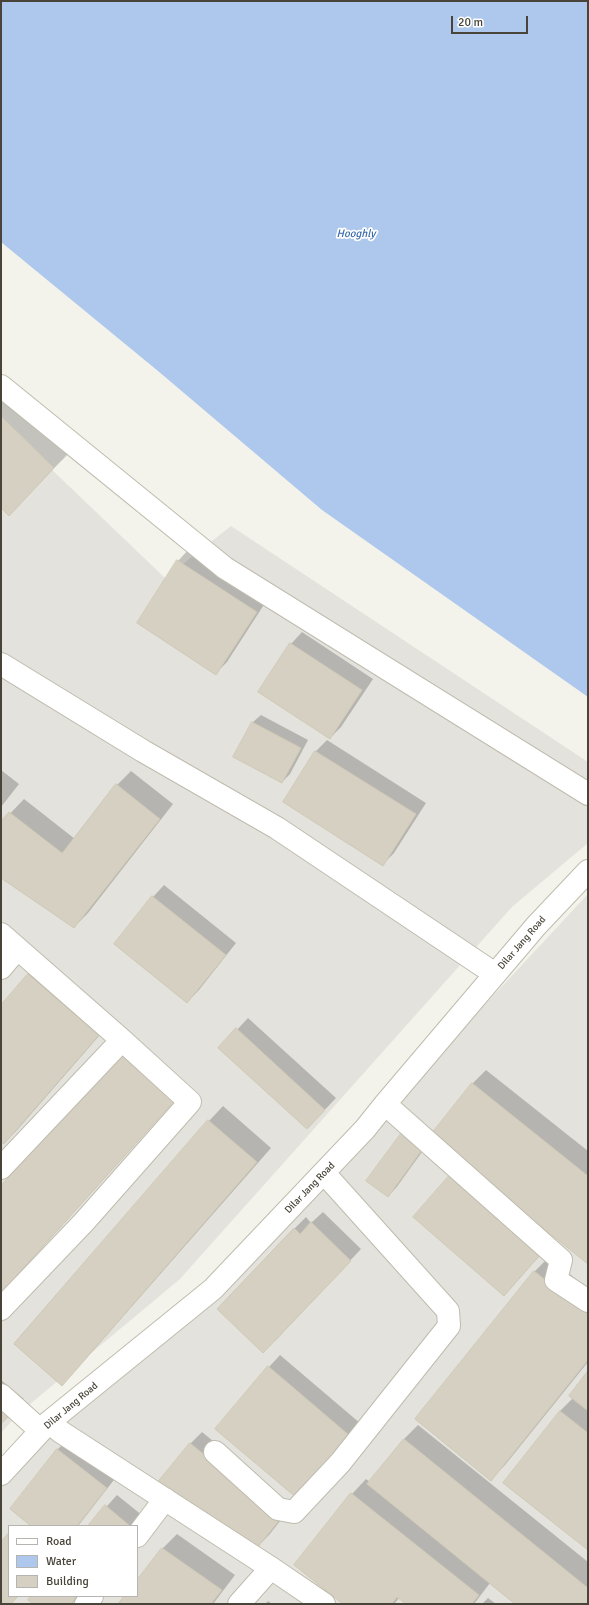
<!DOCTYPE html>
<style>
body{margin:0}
#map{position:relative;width:589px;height:1605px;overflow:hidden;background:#f4f3eb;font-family:Signika,sans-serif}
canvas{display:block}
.frame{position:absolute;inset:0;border:2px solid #484439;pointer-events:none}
.legend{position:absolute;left:8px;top:1525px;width:130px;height:72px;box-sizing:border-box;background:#fff;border:1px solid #b6b4b0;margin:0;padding:5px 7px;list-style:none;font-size:12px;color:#484439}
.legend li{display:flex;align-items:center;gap:8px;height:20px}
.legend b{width:20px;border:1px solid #b6b4b0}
.scale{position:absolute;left:451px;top:16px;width:77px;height:18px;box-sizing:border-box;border:2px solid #484439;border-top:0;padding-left:5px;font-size:12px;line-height:14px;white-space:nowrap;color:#484439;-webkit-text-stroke:3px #fff;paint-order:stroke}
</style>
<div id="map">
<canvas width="589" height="1605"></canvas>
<div class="frame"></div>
<ul class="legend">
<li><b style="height:5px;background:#fff"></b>Road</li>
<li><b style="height:11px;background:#adc8ec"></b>Water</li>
<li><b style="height:11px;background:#d5d0c1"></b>Building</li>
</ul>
<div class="scale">20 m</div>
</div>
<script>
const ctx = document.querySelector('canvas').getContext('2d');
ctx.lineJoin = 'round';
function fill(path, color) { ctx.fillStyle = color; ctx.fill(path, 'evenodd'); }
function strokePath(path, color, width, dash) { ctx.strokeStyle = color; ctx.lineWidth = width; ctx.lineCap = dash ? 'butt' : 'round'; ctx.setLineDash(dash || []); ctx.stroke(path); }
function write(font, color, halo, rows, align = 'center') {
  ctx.font = font + ' Signika,sans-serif'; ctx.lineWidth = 3.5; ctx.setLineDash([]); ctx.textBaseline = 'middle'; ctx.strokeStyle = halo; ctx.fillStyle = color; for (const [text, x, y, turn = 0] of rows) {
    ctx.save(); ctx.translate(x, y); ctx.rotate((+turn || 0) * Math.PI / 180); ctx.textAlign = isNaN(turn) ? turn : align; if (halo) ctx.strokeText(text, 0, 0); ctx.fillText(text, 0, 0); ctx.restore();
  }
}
const industrial = new Path2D(`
 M1 421 165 578 231 526 588 762V843L512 907 180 1279 17 1415 1 1433Z
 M588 894V1604H1V1485L35 1445 208 1302ZM9 1526H137V1596H9Z`);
const water = new Path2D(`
 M1 1H588V697L322 510 158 371 1 242Z`);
const shadow = new Path2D(`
 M1 388 68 454 23 500 1 507Z
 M189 549 267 600 227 662 216 673 178 561Z
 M302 632 373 679 341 727 330 738 260 692 291 644Z
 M261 715 308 740 290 774 282 782 253 722Z
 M327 740 426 803 394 853 383 864 284 802 316 751Z
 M1 770 19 784 1 807Z
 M131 771 173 804 88 913 74 927 1 876V823L24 799 75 839 117 785Z
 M164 885 236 943 199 990 187 1002 116 943 153 897Z
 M43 960 112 1021 18 1129 4 1143 1 1141V1007Z
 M248 1018 336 1098 318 1117 220 1048Z
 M136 1038 188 1085 1 1293V1187Z
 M486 1070 588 1151V1262L432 1138 396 1188 388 1196 430 1138 472 1084Z
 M223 1106 271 1148 76 1370 62 1385 15 1343 209 1121Z
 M461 1165 551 1243 504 1295 415 1217Z
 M323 1212 361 1249 275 1341 294 1229 306 1217 311 1223Z
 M549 1257 588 1289V1362L505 1465 491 1479 416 1419 535 1271Z
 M280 1355 361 1424 309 1486 269 1367Z
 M588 1373V1548L560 1411 573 1398Z
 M1 1380 24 1399 1 1424Z
 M418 1425 588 1562V1604H517L490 1583 474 1604H407L399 1598 394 1604H345L295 1565 352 1494 366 1479 370 1482 404 1439Z
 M202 1432 292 1506 269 1535 257 1547 160 1482 191 1443Z
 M69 1438 117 1476 78 1526H33L11 1509 58 1449Z
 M117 1495 143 1516 135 1526H89Z
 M177 1534 235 1575 213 1604H120L126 1596H137V1581L163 1548Z
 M9 1535V1596H18L10 1604H1V1544Z
 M33 1596H78L72 1604H35Z
 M488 1598 496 1604H482Z
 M268 1601 272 1604H265Z`);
const building = new Path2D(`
 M1 416 54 468 9 516 1 508Z
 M177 560 257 612 216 675 137 623Z
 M290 643 362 690 330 739 258 692Z
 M252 722 301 748 282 783 233 757Z
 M315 751 416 814 383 866 283 802Z
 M116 784 160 819 74 928 1 878V821L9 812 62 853Z
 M152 896 226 955 187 1003 114 944Z
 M28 974 99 1035 4 1144 1 1142V1005Z
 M236 1028 325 1110 307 1129 218 1048Z
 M122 1051 175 1100 1 1293V1186Z
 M472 1083 588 1176V1264L429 1137Z
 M208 1120 257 1162 62 1386 14 1344Z
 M403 1131 424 1147 388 1197 366 1181Z
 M449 1176 540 1255 504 1296 413 1217Z
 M311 1222 351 1261 263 1353 217 1309 294 1228 300 1234Z
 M534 1271 588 1314V1360L491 1481 415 1419Z
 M268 1366 350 1436 298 1499 215 1429Z
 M588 1371V1411L569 1396Z
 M1 1406 11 1414 1 1424Z
 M560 1411 588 1433V1550L503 1483Z
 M404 1439 588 1588V1604H515L367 1484Z
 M190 1443 281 1518 257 1548 158 1482Z
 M57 1449 107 1488 77 1526H31L10 1509Z
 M351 1493 479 1595 472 1604H406L397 1597 392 1604H343L294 1565Z
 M105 1505 130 1526H88Z
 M8 1534 9 1596H18L11 1604H1V1542Z
 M162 1548 222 1590 211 1604H118L124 1596H137V1580Z
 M31 1596H77L71 1604H34L28 1600Z`);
const minor = new Path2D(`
 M1 386 225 568 588 794
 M1 664 143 751 277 828 495 974
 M1 934 122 1040 190 1102 84 1222 1 1309
 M1 968 17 949
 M385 1104 561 1260 556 1280 588 1301
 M1 1168 122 1040
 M1 1395 41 1431
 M49 1422 61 1432 271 1568 324 1604
 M215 1452 278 1509 294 1512 340 1463 449 1326 448 1311 324 1173
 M1 1474 49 1422 213 1289 365 1129 385 1104 536 926 588 871
 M137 1536 165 1499
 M86 1604 92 1596
 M239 1604 271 1568`);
const streetNames = [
 ["Dilar Jang Road",522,943,-49],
 ["Dilar Jang Road",310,1188,-46],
 ["Dilar Jang Road",71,1406,-40]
];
const waterNames = [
 ["Hooghly",356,234]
];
fill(industrial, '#e4e2dc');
fill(water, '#adc8ec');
fill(shadow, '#0003');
fill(building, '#d5d0c1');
strokePath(building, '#cfc9b5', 1);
strokePath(minor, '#bfbcae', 24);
strokePath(minor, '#fff', 22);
write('10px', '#484439', '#fff', streetNames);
write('italic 11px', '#3a6bad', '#fff', waterNames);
</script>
